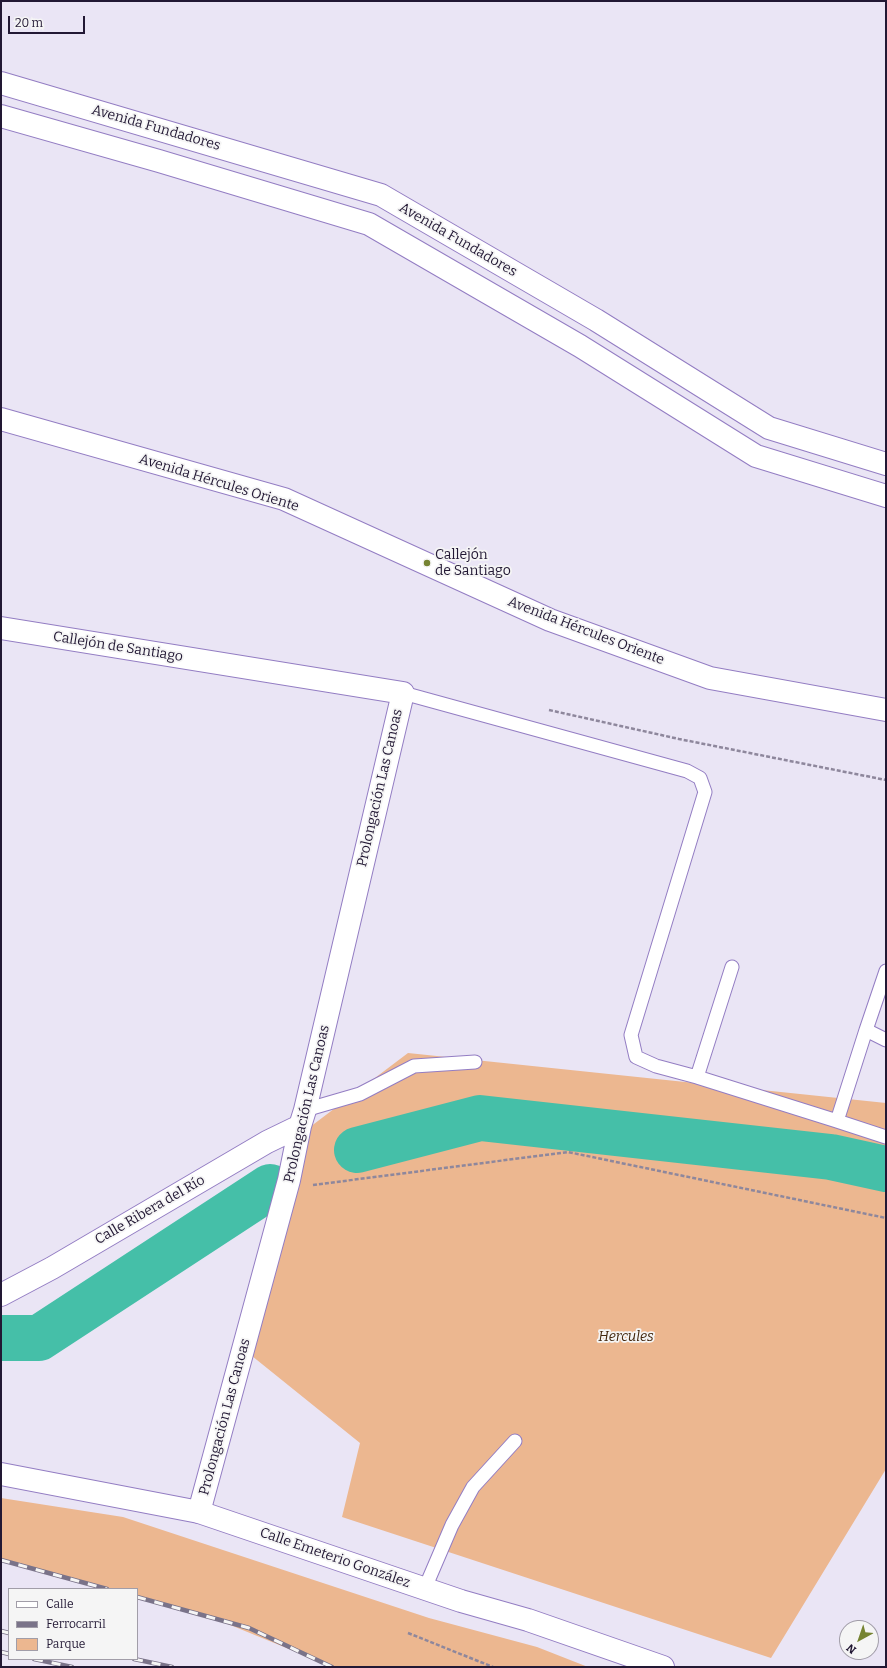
<!DOCTYPE html>
<meta charset="utf-8">
<style>
body{margin:0}
#map{position:relative;width:887px;height:1668px;overflow:hidden;background:#eae5f5;font-family:Bitter,serif}
canvas{display:block}
.frame{position:absolute;inset:0;border:2px solid #221834;pointer-events:none}
.legend{position:absolute;left:8px;top:1588px;width:130px;height:72px;box-sizing:border-box;background:#f5f5f5;border:1px solid #a19da8;margin:0;padding:5px 7px;list-style:none;font-size:12px;color:#221834}
.legend li{display:flex;align-items:center;gap:8px;height:20px}
.legend b{width:20px;border:1px solid #a19da8}
.north{position:absolute;left:839px;top:1620px;width:40px;height:40px;box-sizing:border-box;background:#f5f5f5;border:1px solid #a19da8;border-radius:50%;rotate:220deg;font-size:11px;font-weight:700;line-height:16px;text-align:center;color:#221834}
.north::after{content:'';display:block;margin:auto;width:14px;height:18px;background:#768432;clip-path:polygon(50% 0,100% 100%,50% 72%,0 100%)}
.scale{position:absolute;left:8px;top:16px;width:77px;height:18px;box-sizing:border-box;border:2px solid #221834;border-top:0;padding-left:5px;font-size:12px;line-height:14px;white-space:nowrap;color:#221834;-webkit-text-stroke:3px #f5f5f5;paint-order:stroke}
</style>
<div id="map">
<canvas width="887" height="1668"></canvas>
<div class="frame"></div>
<ul class="legend">
<li><b style="height:5px;background:#fff"></b>Calle</li>
<li><b style="height:5px;background:#7a7389"></b>Ferrocarril</li>
<li><b style="height:11px;background:#ecb790"></b>Parque</li>
</ul>
<div class="north">N</div>
<div class="scale">20 m</div>
</div>
<script>
const ctx = document.querySelector('canvas').getContext('2d');
ctx.lineJoin = 'round';
function fill(path, color) { ctx.fillStyle = color; ctx.fill(path, 'evenodd'); }
function strokePath(path, color, width, dash) { ctx.strokeStyle = color; ctx.lineWidth = width; ctx.lineCap = dash ? 'butt' : 'round'; ctx.setLineDash(dash || []); ctx.stroke(path); }
function write(font, color, halo, rows, align = 'center') {
  ctx.font = font + ' Bitter,serif'; ctx.lineWidth = 3.5; ctx.setLineDash([]); ctx.textBaseline = 'middle'; ctx.strokeStyle = halo; ctx.fillStyle = color; for (const [text, x, y, turn = 0] of rows) {
    ctx.save(); ctx.translate(x, y); ctx.rotate((+turn || 0) * Math.PI / 180); ctx.textAlign = isNaN(turn) ? turn : align; if (halo) ctx.strokeText(text, 0, 0); ctx.fillText(text, 0, 0); ctx.restore();
  }
}
const green = new Path2D(`
 M408 1053 886 1103V1469L771 1658 342 1517 360 1443 252 1356 310 1127Z
 M1 1498 123 1517 429 1618 537 1647 588 1667H333L223 1622 137 1598V1589H105L1 1560Z`);
const river = new Path2D(`
 M357 1150 480 1118 831 1157 886 1169
 M1 1338H39L270 1187`);
const path = new Path2D(`
 M549 710 679 739 886 780
 M313 1185 568 1152 886 1218
 M408 1633 493 1667`);
const service = new Path2D(`
 M403 693 687 771 700 778 705 792 631 1035 636 1057 656 1066 697 1077 837 1121 866 1030 886 1040
 M866 1030 886 971
 M697 1077 732 967
 M305 1110 360 1094 414 1066 475 1062
 M837 1121 886 1137
 M425 1588 452 1525 473 1487 515 1441`);
const minor = new Path2D(`
 M1 628 403 693 305 1110 300 1126 289 1180 199 1512
 M1 1295 52 1268 267 1142 300 1126`);
const tertiary = new Path2D(`
 M1 419 284 499 550 620 710 678 886 710
 M1 1474 199 1512 461 1601 528 1620 663 1667`);
const secondary = new Path2D(`
 M1 83 381 195 596 320 769 428 886 464
 M1 116 159 161 369 224 580 346 756 456 886 496`);
const rail = new Path2D(`
 M1 1560 107 1589
 M137 1597 249 1628 332 1667
 M1 1631 9 1633
 M1 1652 9 1654
 M34 1659 72 1667
 M134 1659 172 1667`);
const markers = [
 [427,563,4,"#768432"]
];
const streetNames = [
 ["Avenida Fundadores",156,128,16],
 ["Avenida Fundadores",458,240,30],
 ["Avenida Hércules Oriente",219,483,17],
 ["Avenida Hércules Oriente",586,631,21],
 ["Callejón de Santiago",118,647,9],
 ["Prolongación Las Canoas",380,788,-77],
 ["Prolongación Las Canoas",307,1104,-77],
 ["Calle Ribera del Río",150,1210,-30],
 ["Prolongación Las Canoas",225,1417,-75],
 ["Calle Emeterio González",335,1558,19]
];
const poiNames = [
 ["Callejón",435,555],
 ["de Santiago",435,571]
];
const parkNames = [
 ["Hercules",626,1337]
];
fill(green, '#ecb790');
strokePath(river, '#45bfa8', 46);
strokePath(service, '#937dc3', 15);
strokePath(minor, '#937dc3', 24);
strokePath(tertiary, '#937dc3', 24);
strokePath(secondary, '#937dc3', 24);
strokePath(path, '#8e879c', 2.5, [4, 2]);
strokePath(service, '#fff', 13);
strokePath(minor, '#fff', 22);
strokePath(tertiary, '#fff', 22);
strokePath(secondary, '#fff', 22);
strokePath(rail, '#7a7389', 4.5);
strokePath(rail, '#f5f5f5', 3, [9]);
for (const [x, y, r, color] of markers) { const dot = new Path2D(); dot.arc(x, y, r, 0, 2 * Math.PI); ctx.fillStyle = color; ctx.fill(dot); strokePath(dot, '#f5f5f5', 1.5); }
write('14px', '#221834', '#f5f5f5', streetNames);
write('14px', '#221834', '#f5f5f5', poiNames, 'left');
write('italic 14px', '#43270e', '#f5f5f5', parkNames);
</script>
